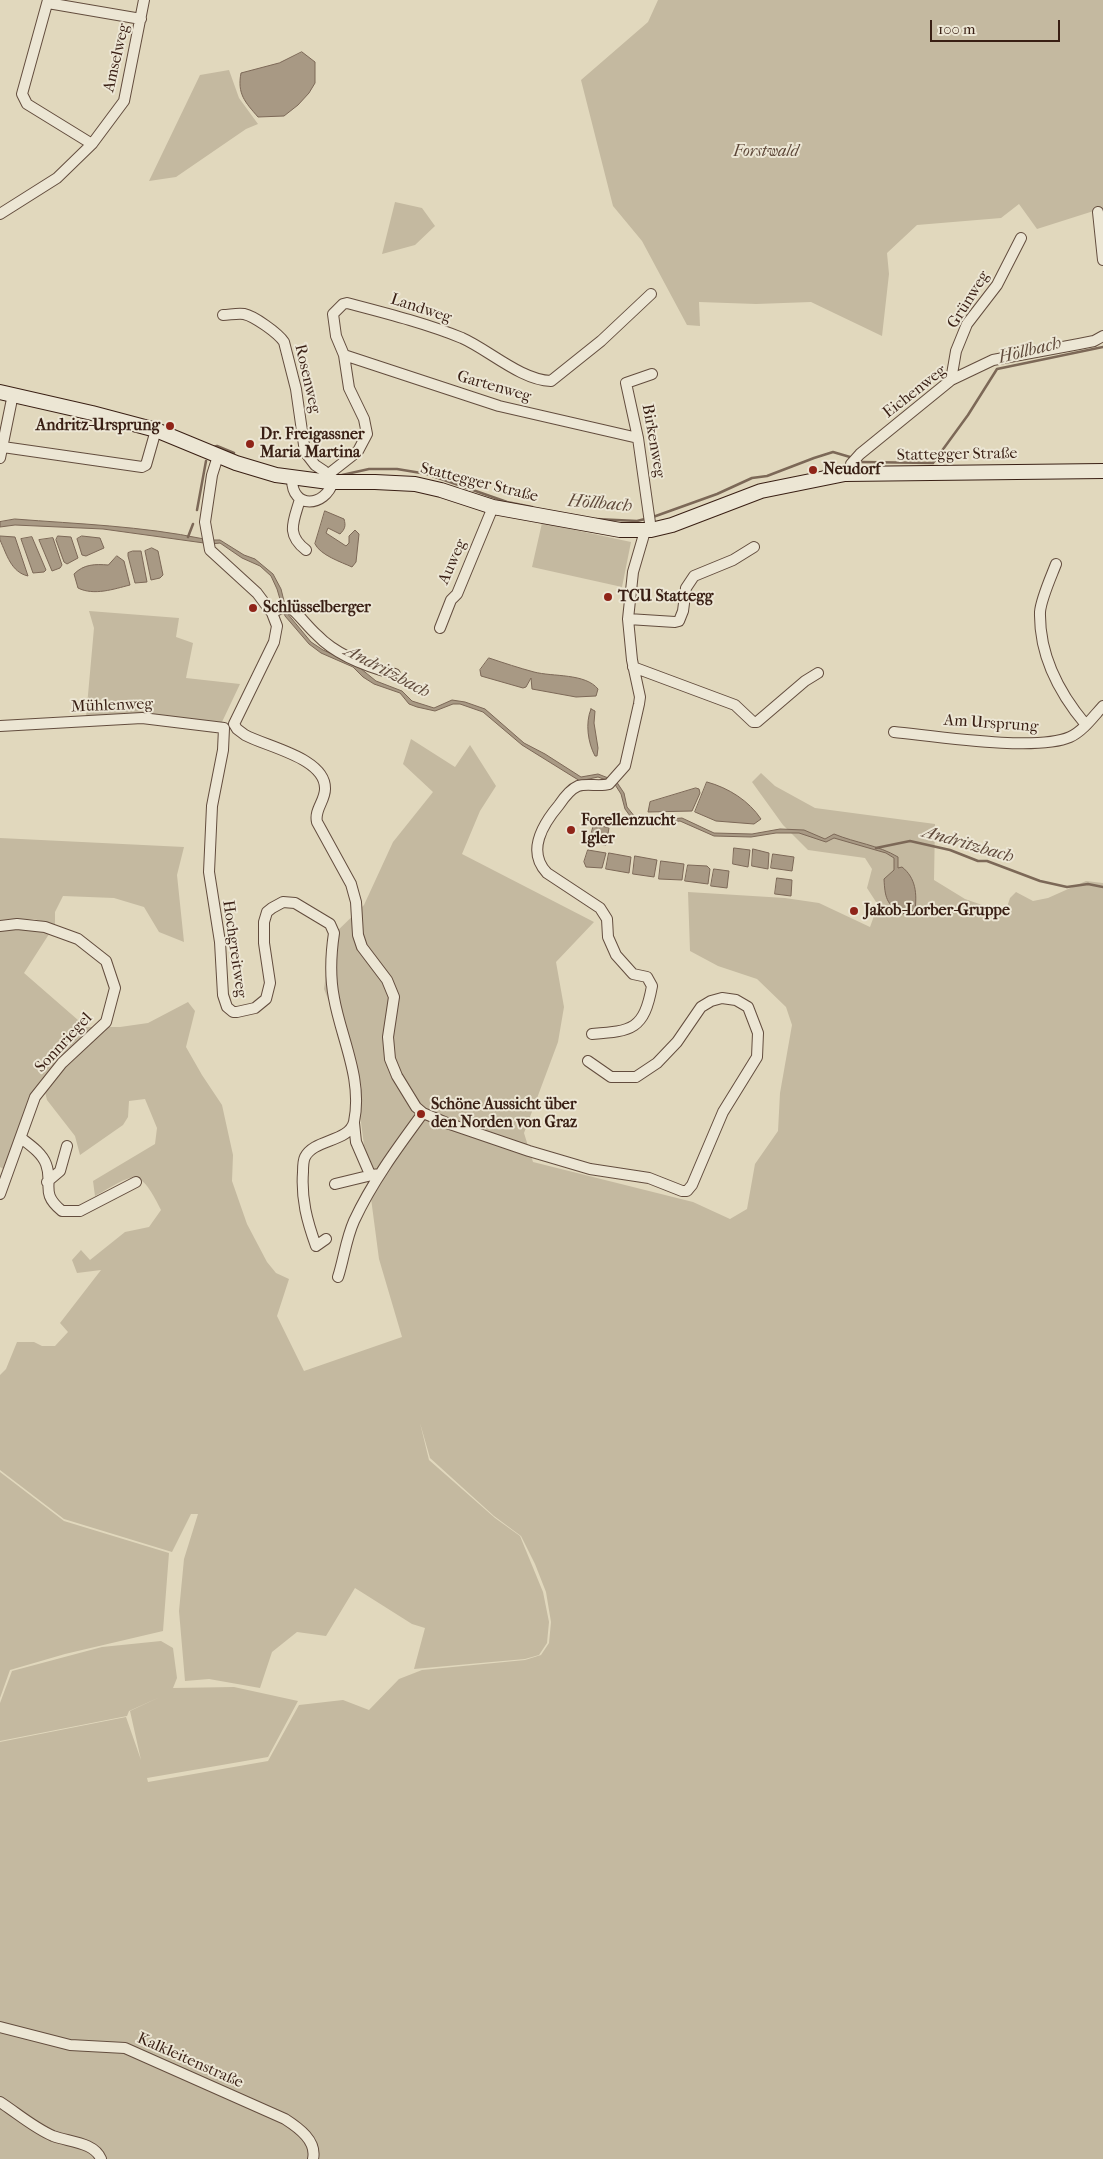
<!DOCTYPE html>
<meta charset="utf-8">
<style>
body{margin:0}
#map{position:relative;width:1103px;height:2159px;overflow:hidden;background:#e1d8bd;font-family:"IM FELL French Canon",serif}
canvas{display:block}
.scale{position:absolute;left:930px;top:20px;width:130px;height:22px;box-sizing:border-box;border:2px solid #391f14;border-top:0;padding-left:6px;font-size:15px;line-height:18px;white-space:nowrap;color:#391f14;-webkit-text-stroke:4px #ece6d4;paint-order:stroke}
</style>
<div id="map">
<canvas width="1103" height="2159"></canvas>
<div class="scale">100 m</div>
</div>
<script>
const ctx = document.querySelector('canvas').getContext('2d');
ctx.lineJoin = 'round';
function fill(path, color) { ctx.fillStyle = color; ctx.fill(path, 'evenodd'); }
function strokePath(path, color, width, dash) { ctx.strokeStyle = color; ctx.lineWidth = width; ctx.lineCap = dash ? 'butt' : 'round'; ctx.setLineDash(dash || []); ctx.stroke(path); }
function write(font, color, halo, rows, align = 'center') {
  ctx.font = font + ' "IM FELL French Canon",serif'; ctx.lineWidth = 4; ctx.setLineDash([]); ctx.textBaseline = 'middle'; ctx.strokeStyle = halo; ctx.fillStyle = color; for (const [text, x, y, turn = 0] of rows) {
    ctx.save(); ctx.translate(x, y); ctx.rotate((+turn || 0) * Math.PI / 180); ctx.textAlign = isNaN(turn) ? turn : align; if (halo) ctx.strokeText(text, 0, 0); ctx.fillText(text, 0, 0); ctx.restore();
  }
}
const green = new Path2D(`
 M658 0H1103V208L1037 229 1019 204 1001 218 917 225 887 253 889 274 882 336 811 302 756 304 699 302 700 326 687 325 642 241 613 206 581 80 648 22Z
 M229 70 239 98 258 124 246 129 176 177 149 181 200 75Z
 M395 202 422 208 435 226 415 245 382 254Z
 M542 523 631 542 622 587 532 567Z
 M89 611 179 618 176 637 193 643 186 678 240 684 222 722 86 717 94 628Z
 M411 739 455 767 470 745 496 786 480 811 462 854 594 922 556 962 564 1007 558 1042 524 1133 533 1162 693 1202 730 1219 747 1209 755 1164 778 1131 780 1093 792 1025 786 1007 757 979 718 966 690 951 688 892 785 898 819 903 870 927 878 905 867 888 872 869 865 858 808 850 783 825 752 782 761 773 775 786 815 808 935 824 934 880 965 899 1005 913 1010 898 1016 892 1033 901 1048 898 1086 881 1103 883V2159H0V1742L126 1717 141 1760 130 1711 160 1697 129 1711 127 1716 0 1741V1703L12 1671 102 1647 161 1641 173 1648 177 1678 173 1688 234 1687 298 1701 268 1757 147 1778 148 1782 268 1761 299 1705 343 1700 369 1710 399 1679 422 1670 525 1660 541 1655 549 1643 551 1622 546 1592 535 1564 521 1536 494 1516 430 1458 420 1423 429 1460 495 1518 520 1536 543 1592 549 1622 547 1643 539 1655 525 1659 414 1669 425 1628 412 1624 355 1588 326 1636 297 1632 272 1652 260 1688 209 1679 185 1681 179 1611 184 1559 198 1514H191L172 1552 64 1519 0 1470V1375L6 1369 17 1342H34L42 1346H55L68 1332 60 1323 101 1270 77 1273 72 1260 81 1250 90 1260 125 1232 149 1227 161 1210C138 1164 134 1175 95 1196L93 1181 155 1144 157 1128 145 1099 129 1101 128 1117 123 1125 80 1155 75 1136 47 1100 44 1088 79 1055 75 1051 39 1087 7 1171 0 1167V929L16 928 51 931 24 973 86 1027H120L148 1023 188 1002 195 1011 186 1047 202 1075 222 1105 233 1155 232 1181 247 1224 267 1262 276 1273 289 1279 277 1316 304 1371 402 1337 379 1259 353 1062 324 989 331 937 364 905 393 842 433 792 403 764Z
 M0 838 184 847 177 875 184 942 159 932 144 907 114 898 63 896 55 912V925L34 919 0 920Z
 M0 1472 64 1521 169 1553 163 1631 65 1654 10 1670 0 1698Z`);
const water = new Path2D(`
 M302 52 315 62V83L309 93 298 105 284 116 258 117C245 102 237 94 241 73L279 63Z
 M325 511 344 519C346 526 345 529 340 534L328 528 326 533 346 546 349 543V536L355 530 359 534 356 562 352 567C341 562 320 555 315 544Z
 M15 519C78 524 142 526 204 539V543L103 529 15 525 0 527V522Z
 M0 536 15 537 28 576C11 572 7 555 0 540Z
 M58 536 71 537 78 558 67 564 64 562 56 540Z
 M82 536 100 538 104 548 86 556 82 555 77 539Z
 M32 537 46 570 44 572 33 573 21 539Z
 M53 538 62 565 60 568 52 571 39 540Z
 M210 540H220L244 555 255 559 273 574 281 589 287 613 311 642 323 650 355 664 376 681 402 691 412 701 434 708 452 700 465 702 485 709 524 743 545 754 581 777 598 774 616 781 624 793 627 807 635 817 643 821 682 818 714 833 752 834 780 829 804 830 825 839 834 834C856 843 878 845 898 857V868L902 867C916 878 917 894 915 910L902 914C886 904 885 897 884 879L894 870V858L886 853 834 838 826 842 799 833H776L751 837 714 836 680 821 642 825 633 820 625 809 621 794 614 783 598 777 580 781 522 745 483 712 460 704H453L435 711 417 707 409 704 400 693 374 684 363 677 353 667 321 653 309 644 285 616 277 589 271 576 260 566 242 558 220 543 211 544Z
 M152 548 158 551 163 575 160 578 151 580 145 551Z
 M133 551H141L147 582 135 583 128 556V553Z
 M117 556 124 561 130 585C114 589 94 596 78 588L74 574C84 564 95 564 108 565Z
 M489 658C504 663 519 668 534 672 553 677 585 673 598 689L596 696 576 697 532 689 531 678 526 687 523 688 481 676 480 670Z
 M591 709 595 711 594 723 598 748 597 756H595C588 743 585 723 591 709Z
 M707 782C729 788 749 801 761 819L754 824 716 821 695 812Z
 M696 788 699 789 700 793 692 811 648 812 650 802Z
 M594 824 609 828 606 845 589 843Z
 M734 848 750 850 748 867 733 864Z
 M753 849 769 853 768 869 752 866Z
 M588 850 606 853 602 868 586 867 584 862Z
 M609 853 631 857 629 873 606 869Z
 M773 854 794 857 792 871 771 868Z
 M635 856 657 860 654 877 633 874Z
 M661 861 684 864 682 880 659 879Z
 M688 865 707 866 710 869 708 884 685 881Z
 M714 869 729 871 727 888 711 886Z
 M777 878 792 880 791 896 775 894Z`);
const stream = new Path2D(`
 M213 447 217 446 234 453
 M861 462 933 463 968 415 997 369 1103 347
 M342 475 369 469H397L427 474 507 502 532 507
 M197 510 206 461
 M653 517 717 494 752 478 767 476 814 458 833 452 850 457
 M596 519 637 521 645 519
 M188 537 193 524
 M876 848 910 841 950 850 978 861H987L1040 881 1067 887 1088 884 1103 887`);
const street = new Path2D(`
 M48 0 22 94 27 104 92 144
 M48 3 141 19
 M1098 212 1103 260
 M0 214 57 178 92 144 124 101 144 0
 M223 315C229 315 237 313 244 314 254 316 278 333 284 342L296 389 305 452 315 465 324 471 329 482
 M344 355 499 406 638 438
 M951 380 956 351 967 324 997 285 1021 238
 M3 447 142 467 146 465 156 430
 M218 456 212 475 205 522 210 550 257 593 272 613 277 626 274 642 234 724
 M0 458 13 394
 M851 474V464L860 454 951 380 993 360 1079 344 1094 341 1103 336
 M292 479C292 510 325 507 333 482
 M329 482 330 473 358 451 367 434 364 419 349 388 344 355 336 336 333 314 343 304 347 303C385 313 425 323 462 338 489 350 521 380 551 381L601 341 651 294
 M300 499C294 521 285 534 306 550
 M651 530 638 438 626 383 652 374
 M1056 564C1051 577 1041 599 1040 612 1039 656 1059 693 1086 725
 M272 613 281 608 292 609C301 617 308 627 317 635 336 655 368 667 395 674
 M628 619 675 622 679 621 683 611 686 588 694 576 733 560 754 547
 M440 628 451 600 457 594 493 507
 M633 667 735 705 753 722H757L805 681 818 673
 M234 724 237 729 245 735C267 747 326 758 325 789 325 801 314 810 317 822L351 884 356 902 358 935 362 947 387 980 394 997 388 1037 390 1059 397 1076 416 1107 423 1113 447 1123 529 1151 590 1169 649 1178 682 1191H687L692 1185 723 1112 757 1057 758 1033 748 1007 736 1000 722 998 711 1001 701 1007 677 1042 657 1063 636 1077H611L588 1061
 M0 726 142 718 224 728
 M224 728 223 750 212 806 209 872 220 942 223 995 227 1007 233 1012H237L255 1008 266 999 270 983 264 943V922L267 912 272 908 283 902 295 903 330 924 334 933C331 953 330 978 334 998 341 1038 363 1079 354 1122 349 1142 314 1139 305 1157 303 1161 303 1167 303 1172 301 1199 307 1221 316 1246L326 1239
 M894 732C934 736 1036 752 1070 737 1083 731 1093 717 1103 706
 M0 926 17 924 45 927 78 939 106 961 115 988 106 1022 62 1063 35 1097 0 1194
 M592 1034C632 1031 644 1030 652 986L647 977 633 974 616 955 608 937 607 919 600 908 547 873C526 851 543 824 559 805 563 799 571 789 578 786 587 783 600 787 609 784L625 766 639 704 640 697 632 660 628 619 633 572 645 531
 M354 1123 356 1142 369 1172 372 1175 380 1174
 M21 1138C30 1145 42 1153 46 1164 54 1185 39 1192 62 1211H80L136 1182
 M47 1182 60 1171 67 1146
 M335 1184 372 1175
 M338 1277C344 1258 346 1239 354 1221 372 1182 398 1147 423 1113
 M0 2027 70 2045 125 2048 285 2119C299 2128 317 2141 313 2159
 M0 2102C17 2113 34 2128 53 2136 69 2142 94 2142 101 2159`);
const secondary = new Path2D(`
 M0 392 92 413 156 430 236 463 276 475 329 482H375L415 484 441 490 493 507 620 530H651L672 525 761 491 845 474 1103 471`);
const markers = [
 [170,426,5,"#8f2418"],
 [250,444,5,"#8f2418"],
 [813,470,5,"#8f2418"],
 [608,597,5,"#8f2418"],
 [253,608,5,"#8f2418"],
 [571,830,5,"#8f2418"],
 [854,911,5,"#8f2418"],
 [421,1114,5,"#8f2418"]
];
const streetNames = [
 ["Amselweg",117,58,-77],
 ["Grünweg",969,300,-58],
 ["Landweg",421,309,18],
 ["Rosenweg",307,379,77],
 ["Gartenweg",494,387,16],
 ["Eichenweg",915,392,-38],
 ["Birkenweg",653,441,80],
 ["Stattegger Straße",957,455,-1],
 ["Stattegger Straße",479,483,14],
 ["Auweg",453,562,-66],
 ["Mühlenweg",112,706,-2],
 ["Am Ursprung",991,724,4],
 ["Hochgreitweg",234,949,82],
 ["Sonnriegel",64,1043,-47],
 ["Kalkleitenstraße",190,2061,24]
];
const parkNames = [
 ["Forstwald",766,152]
];
const poiNames = [
 ["Andritz-Ursprung",160,426,"right"],
 ["Dr. Freigassner",260,435],
 ["Maria Martina",260,453],
 ["Neudorf",823,470],
 ["TCU Stattegg",618,597],
 ["Schlüsselberger",263,608],
 ["Forellenzucht",581,821],
 ["Igler",581,839],
 ["Jakob-Lorber-Gruppe",864,911],
 ["Schöne Aussicht über",431,1105],
 ["den Norden von Graz",431,1123]
];
const waterNames = [
 ["Höllbach",1030,351,-14],
 ["Höllbach",600,504,5],
 ["Andritzbach",387,672,28],
 ["Andritzbach",968,845,16]
];
fill(green, '#c4b9a0');
fill(water, '#a89984');
strokePath(water, '#7c6857', 1);
strokePath(stream, '#7c6857', 2.5);
strokePath(street, '#634d3e', 12);
strokePath(secondary, '#391f14', 16);
strokePath(street, '#ece6d4', 10);
strokePath(secondary, '#ece6d4', 14);
for (const [x, y, r, color] of markers) { const dot = new Path2D(); dot.arc(x, y, r, 0, 2 * Math.PI); ctx.fillStyle = color; ctx.fill(dot); strokePath(dot, '#ece6d4', 2); }
write('16px', '#391f14', '#ece6d4', streetNames);
write('italic 16px', '#5c4637', '#ece6d4', parkNames);
write('bold 16px', '#391f14', '#ece6d4', poiNames, 'left');
write('italic 18px', '#604a3b', '#ece6d4', waterNames);
</script>
